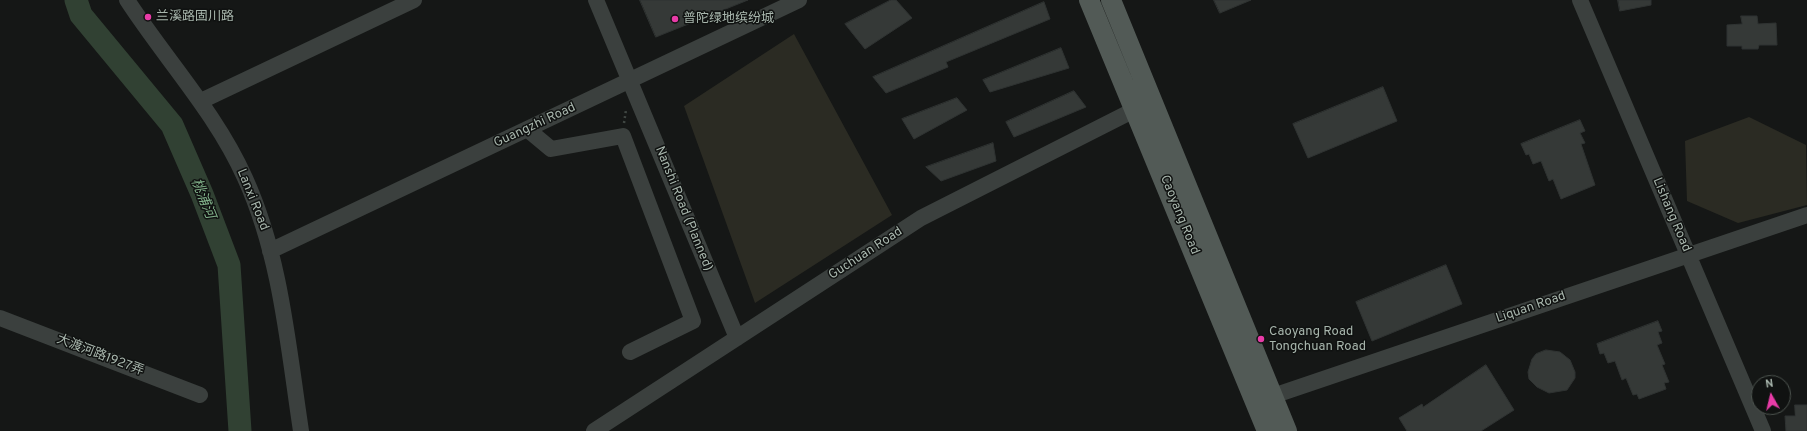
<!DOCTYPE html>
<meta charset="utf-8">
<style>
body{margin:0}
#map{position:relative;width:1807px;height:431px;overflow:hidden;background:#151716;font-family:Overpass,sans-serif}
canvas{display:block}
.north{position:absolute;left:1751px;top:375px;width:40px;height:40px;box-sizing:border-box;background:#101211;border:1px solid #4d544f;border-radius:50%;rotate:352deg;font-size:11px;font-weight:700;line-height:16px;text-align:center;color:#a8b6ad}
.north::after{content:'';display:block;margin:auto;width:14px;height:18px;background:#e83ba7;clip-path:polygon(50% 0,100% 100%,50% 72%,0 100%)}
</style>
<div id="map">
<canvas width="1807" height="431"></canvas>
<div class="north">N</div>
</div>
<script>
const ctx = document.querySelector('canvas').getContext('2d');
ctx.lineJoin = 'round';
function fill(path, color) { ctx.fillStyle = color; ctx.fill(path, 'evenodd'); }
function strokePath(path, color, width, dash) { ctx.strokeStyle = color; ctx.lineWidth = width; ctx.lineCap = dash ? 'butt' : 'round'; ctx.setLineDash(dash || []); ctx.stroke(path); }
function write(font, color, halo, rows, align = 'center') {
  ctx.font = font + ' Overpass,"Noto Sans SC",sans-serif'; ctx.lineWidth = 3; ctx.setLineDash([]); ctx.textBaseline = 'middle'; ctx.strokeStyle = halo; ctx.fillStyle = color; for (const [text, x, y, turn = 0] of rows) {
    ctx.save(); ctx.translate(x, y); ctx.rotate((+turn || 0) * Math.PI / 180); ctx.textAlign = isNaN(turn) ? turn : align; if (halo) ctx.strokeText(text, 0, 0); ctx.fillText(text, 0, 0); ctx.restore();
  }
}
const green = new Path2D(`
 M794 34 892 215 755 303 684 106Z
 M1749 117 1806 145 1807 205 1738 223 1687 201 1685 141Z`);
const river = new Path2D(`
 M76 0 81 15 172 125 202 194 229 265 240 431`);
const building = new Path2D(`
 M640 0H748L656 37Z
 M891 0H896L912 18 865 49 845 24Z
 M1214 0H1251L1220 13Z
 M1618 0H1651V5L1620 11Z
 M1044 2 1050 19 946 62 948 67 886 93 873 77Z
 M1741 16H1757L1758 24 1776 23 1777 45H1759L1758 49H1742V46H1727V25L1742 24Z
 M1061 48 1069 68 990 92 983 80Z
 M1383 87 1397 121 1308 158 1293 124Z
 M1074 91 1086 107 1014 137 1006 122Z
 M957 98 967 110 914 139 902 119Z
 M1580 120 1585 131 1580 133 1585 143 1581 144 1595 185 1561 199 1553 179 1549 181 1541 161 1533 164 1529 154 1526 155 1521 144Z
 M993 143 996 161 941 181 926 167Z
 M1446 265 1462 304 1372 341 1356 302Z
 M1658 321 1662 331 1658 332 1662 343 1657 345 1665 364 1662 365 1669 382 1664 383 1666 389 1639 399 1637 394 1633 395 1626 378 1622 380 1615 361 1608 363 1604 353 1600 354 1597 344Z
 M1546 350 1560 352 1570 360 1575 372V378L1567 390 1549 393 1537 387 1529 379 1528 372 1532 359 1536 354Z
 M1486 365 1514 410 1481 431H1407L1399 418 1422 404 1423 407Z
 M1795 405H1807V431H1786L1785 416H1795Z`);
const path = new Path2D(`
 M624 123 626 110`);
const minor = new Path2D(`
 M127 0C166 60 216 113 245 178 281 257 288 346 301 431
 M596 0 737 338
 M1580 0 1763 431
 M201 101 414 0
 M527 129 551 149 623 136 693 321 630 352
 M270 251 799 0
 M0 318 200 395
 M1261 400 1807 215
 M594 431 921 218 1144 105`);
const major = new Path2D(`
 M1089 0 1267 431
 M1111 0 1287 431`);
const markers = [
 [148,17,4,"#e83ba7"],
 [675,19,4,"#e83ba7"],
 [1261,339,4,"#e83ba7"]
];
const poiNames = [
 ["兰溪路固川路",156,17],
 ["普陀绿地缤纷城",683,19],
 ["Caoyang Road",1269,332],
 ["Tongchuan Road",1269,347]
];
const streetNames = [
 ["Guangzhi Road",535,126,-25],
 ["Lanxi Road",252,200,68],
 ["Nanshi Road (Planned)",683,209,68],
 ["Caoyang Road",1179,215,68],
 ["Lishang Road",1671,215,67],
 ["Guchuan Road",866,254,-33],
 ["Liquan Road",1531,308,-19],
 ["大渡河路1927弄",100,356,21]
];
const waterNames = [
 ["桃浦河",202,199,68]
];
fill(green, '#2b2b23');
strokePath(river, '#314133', 23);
fill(building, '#353937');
strokePath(building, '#2f3332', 1);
strokePath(path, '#404743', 2.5, [2, 3]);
strokePath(minor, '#3b403e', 16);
strokePath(major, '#525a56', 20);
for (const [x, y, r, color] of markers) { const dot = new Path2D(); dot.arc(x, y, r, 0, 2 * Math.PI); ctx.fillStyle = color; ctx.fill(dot); strokePath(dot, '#101211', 1.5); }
write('13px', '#a8b6ad', '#101211', poiNames, 'left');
write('13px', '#a8b6ad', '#101211', streetNames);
write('italic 14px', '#80b089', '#101211', waterNames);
</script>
